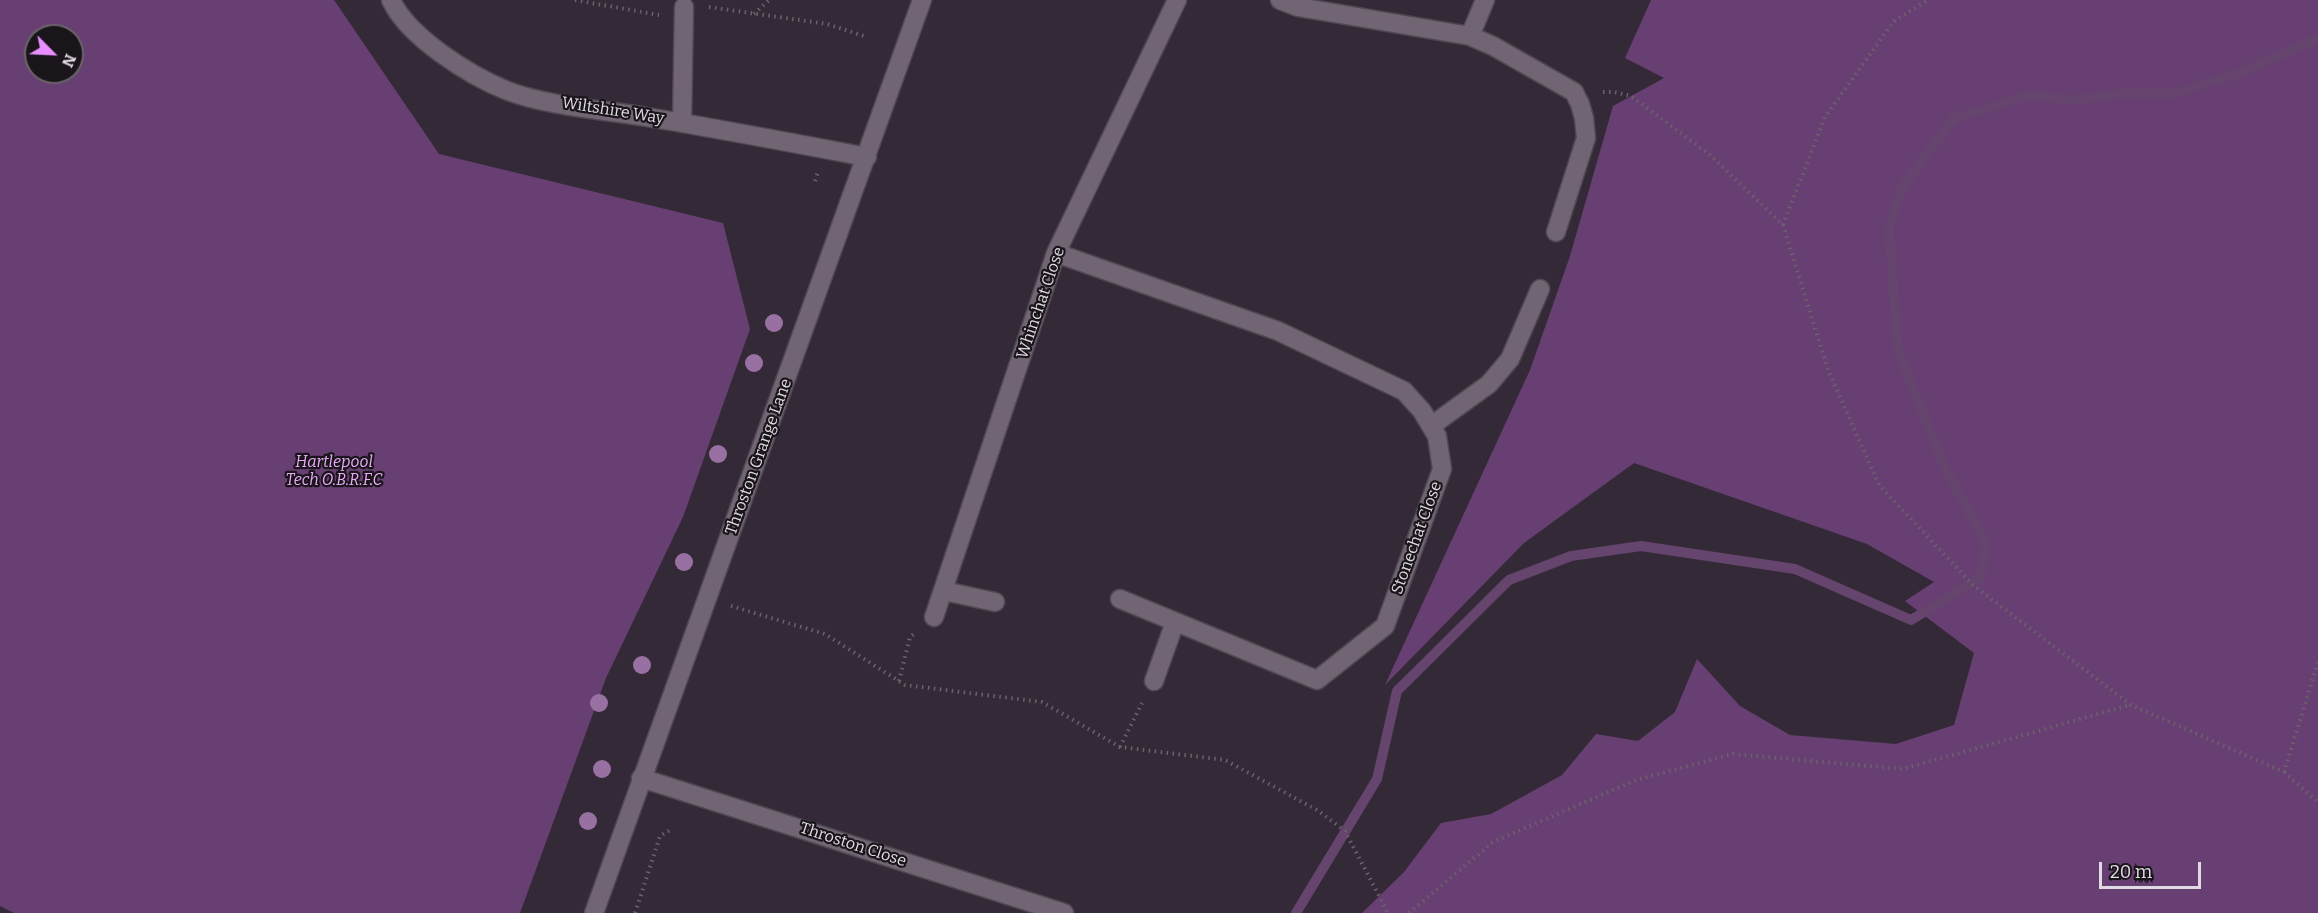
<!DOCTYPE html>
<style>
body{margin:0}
#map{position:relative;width:2318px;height:913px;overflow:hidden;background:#342a37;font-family:Bitter,serif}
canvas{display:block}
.north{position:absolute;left:24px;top:24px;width:60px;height:60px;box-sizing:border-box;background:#19151a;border:2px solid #69646a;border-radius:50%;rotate:114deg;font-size:16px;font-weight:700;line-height:24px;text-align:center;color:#e1dae3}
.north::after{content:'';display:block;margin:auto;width:21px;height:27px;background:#e88eff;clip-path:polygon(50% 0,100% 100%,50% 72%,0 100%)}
.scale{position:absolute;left:2099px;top:862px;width:102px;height:27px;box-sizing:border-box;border:3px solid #e1dae3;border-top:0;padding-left:8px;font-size:18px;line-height:21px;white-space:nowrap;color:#e1dae3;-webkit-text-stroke:4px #19151a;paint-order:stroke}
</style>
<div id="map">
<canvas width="2318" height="913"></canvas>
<div class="north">N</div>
<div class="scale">20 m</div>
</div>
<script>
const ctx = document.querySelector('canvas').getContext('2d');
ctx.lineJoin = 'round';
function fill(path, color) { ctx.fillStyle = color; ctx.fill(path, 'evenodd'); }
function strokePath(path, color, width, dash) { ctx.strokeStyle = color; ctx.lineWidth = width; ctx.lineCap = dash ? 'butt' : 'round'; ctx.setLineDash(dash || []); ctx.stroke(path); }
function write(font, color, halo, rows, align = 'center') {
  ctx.font = font + ' Bitter,serif'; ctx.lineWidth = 4.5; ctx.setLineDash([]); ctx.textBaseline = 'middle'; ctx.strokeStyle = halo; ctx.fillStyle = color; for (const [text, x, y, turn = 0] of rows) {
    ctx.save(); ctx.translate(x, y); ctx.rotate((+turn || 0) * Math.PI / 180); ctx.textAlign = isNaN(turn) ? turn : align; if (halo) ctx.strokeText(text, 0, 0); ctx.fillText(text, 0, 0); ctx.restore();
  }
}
const green = new Path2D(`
 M0 0H334L439 154 723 223 750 329 683 517 606 678 520 913H14L0 906ZM36 36H72V72H36Z
 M1651 0H2318V913H1362L1404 872 1441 823 1491 814 1562 775 1596 734 1638 741 1675 712 1697 659 1740 706 1790 735 1896 744 1954 725 1974 653 1905 601 1934 582 1867 544 1634 463 1524 543 1385 685 1530 370 1570 256 1613 106 1664 78 1625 58Z`);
const stream = new Path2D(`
 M1296 913 1377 779 1397 691 1509 580 1571 556 1641 546 1795 569 1911 620 1980 578 1986 543 1946 470 1898 350 1889 229 1902 188 1953 119 2029 95 2071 100 2125 93 2173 94 2242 72 2318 38`);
const path = new Path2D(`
 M575 0 659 15
 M709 7 827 24 867 37
 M754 14 769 0
 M1603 92H1614L1631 96 1710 155 1783 225 1828 370 1879 485 1973 585 2131 705 2284 772 2318 662
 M815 181 818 172
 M1783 225 1825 117 1894 21 1928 0
 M731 606 825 634 905 685 1042 702 1120 747 1225 760 1317 810 1345 831 1388 913
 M899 681 910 637 915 633
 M1120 747 1142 703
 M2284 772 2318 802
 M635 913 660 836 672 829
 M1409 913 1493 842 1636 780 1733 754 1903 769 2130 705`);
const minor = new Path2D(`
 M391 0C408 37 470 76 508 91 547 106 604 110 647 117 720 129 793 143 867 157
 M1280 0 1298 7 1470 36 1493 46 1574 92 1580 104 1584 118 1586 138 1556 232
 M1470 36 1485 0
 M682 123 684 7
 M1056 253 1278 331 1404 391 1422 411 1437 436 1442 469 1385 626 1317 680 1120 599
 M1431 426 1489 384 1510 359 1540 289
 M944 591 995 602
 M934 617 1056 253 1177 0
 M1154 681 1175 622
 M641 778 1064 913
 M594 913 922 0`);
const trees = [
 [774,323],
 [754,363],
 [718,454],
 [684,562],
 [642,665],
 [599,703],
 [602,769],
 [588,821]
];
const streetNames = [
 ["Wiltshire Way",613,111,9],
 ["Whinchat Close",1041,303,-71],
 ["Throston Grange Lane",759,457,-70],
 ["Stonechat Close",1417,538,-70],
 ["Throston Close",853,845,18]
];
const parkNames = [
 ["Hartlepool",334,463],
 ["Tech O.B.R.F.C",334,481]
];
fill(green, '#683f72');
strokePath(stream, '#65446d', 10);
strokePath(minor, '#4f4751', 21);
strokePath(path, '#6b626d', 4, [1.5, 4.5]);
strokePath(minor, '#716574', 18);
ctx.fillStyle = '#9871a2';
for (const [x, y] of trees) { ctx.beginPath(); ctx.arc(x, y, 9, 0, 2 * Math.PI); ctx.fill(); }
write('16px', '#e1dae3', '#19151a', streetNames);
write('italic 16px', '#eaabf9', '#19151a', parkNames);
</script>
